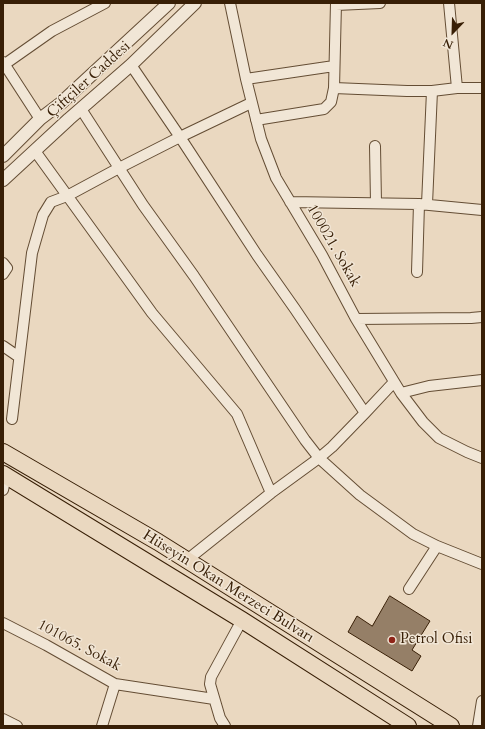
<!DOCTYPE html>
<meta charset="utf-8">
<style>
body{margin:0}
#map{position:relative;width:485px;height:729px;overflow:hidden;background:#ead8c0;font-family:Cardo,serif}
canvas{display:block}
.frame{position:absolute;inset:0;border:4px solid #381f06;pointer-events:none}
.north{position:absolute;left:433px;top:12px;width:40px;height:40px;-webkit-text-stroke:3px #f1e6d6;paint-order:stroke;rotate:203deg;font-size:11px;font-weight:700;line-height:16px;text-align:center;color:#381f06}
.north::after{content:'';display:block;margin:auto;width:14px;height:18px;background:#381f06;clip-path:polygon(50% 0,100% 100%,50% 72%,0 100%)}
</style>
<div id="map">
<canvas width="485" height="729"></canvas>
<div class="frame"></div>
<div class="north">N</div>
</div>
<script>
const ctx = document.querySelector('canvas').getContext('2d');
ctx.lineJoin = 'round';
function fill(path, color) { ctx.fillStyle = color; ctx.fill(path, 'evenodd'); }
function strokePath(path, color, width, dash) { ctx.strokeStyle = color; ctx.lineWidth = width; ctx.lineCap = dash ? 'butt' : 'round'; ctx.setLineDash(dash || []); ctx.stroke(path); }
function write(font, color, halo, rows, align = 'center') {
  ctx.font = font + ' Cardo,serif'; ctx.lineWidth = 3; ctx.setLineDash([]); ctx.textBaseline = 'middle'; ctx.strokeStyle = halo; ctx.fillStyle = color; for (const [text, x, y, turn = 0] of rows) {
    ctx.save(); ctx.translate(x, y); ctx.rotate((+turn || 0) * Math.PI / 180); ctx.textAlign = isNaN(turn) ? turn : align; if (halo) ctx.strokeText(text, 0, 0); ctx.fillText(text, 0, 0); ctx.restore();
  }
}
const building = new Path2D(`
 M390 596 430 621 412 650 421 656 412 671 348 632 357 616 372 626Z`);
const minor = new Path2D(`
 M230 3 246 79 261 139 276 178 322 255 356 319 401 393 423 422 439 438 467 452 482 458
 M449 3 457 88
 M336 5 380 3
 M3 62 40 119
 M5 64 52 31 105 3
 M131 65 180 137 257 255 295 309 365 413
 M246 79 334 66
 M334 88 407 91H432L457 88H482
 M81 109 143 205 194 276 305 440 319 458 360 495 413 534 437 546 482 564
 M256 120 324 109 331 102 334 88 336 3
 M375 146 376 203
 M35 151 152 313 237 414 271 493
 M290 202 419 204 482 210
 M427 204 432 91
 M3 263 7 268 3 274
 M417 272 419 204
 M356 319 471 318 482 317
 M3 346 19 357
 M401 393 429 386 482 380
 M12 419 32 253 43 215 51 202 67 196 119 168 180 137 251 103
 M3 490 6 476
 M187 560 271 493 319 458 332 447 365 413 394 382
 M409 589 437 546
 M3 623 46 645 115 684 214 699
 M3 719 17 726
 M102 726 115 684
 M225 726 220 718 210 684 211 677 242 620
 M478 726 482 701`);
const tertiary = new Path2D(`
 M3 156 40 119 61 103 169 3
 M3 180 69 119 131 65 195 3`);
const primary = new Path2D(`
 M3 452 158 542 451 726
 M3 474 242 620 408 726`);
const markers = [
 [392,640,4,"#8f2418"]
];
const streetNames = [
 ["Çiftçiler Caddesi",89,80,-42],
 ["100021. Sokak",333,246,60],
 ["Hüseyin Okan Merzeci Bulvarı",228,587,32],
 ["101065. Sokak",79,646,28]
];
const poiNames = [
 ["Petrol Ofisi",400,640]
];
fill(building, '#957f67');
strokePath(building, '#381f06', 1);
strokePath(minor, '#644d34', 12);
strokePath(tertiary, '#644d34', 14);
strokePath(primary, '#381f06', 18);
strokePath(minor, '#f1e6d6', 10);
strokePath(tertiary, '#f1e6d6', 12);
strokePath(primary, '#ead8c0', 16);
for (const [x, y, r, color] of markers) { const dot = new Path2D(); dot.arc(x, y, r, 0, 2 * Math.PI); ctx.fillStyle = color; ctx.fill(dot); strokePath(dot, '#f1e6d6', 1.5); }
write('15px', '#381f06', '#f1e6d6', streetNames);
write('15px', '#381f06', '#f1e6d6', poiNames, 'left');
</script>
